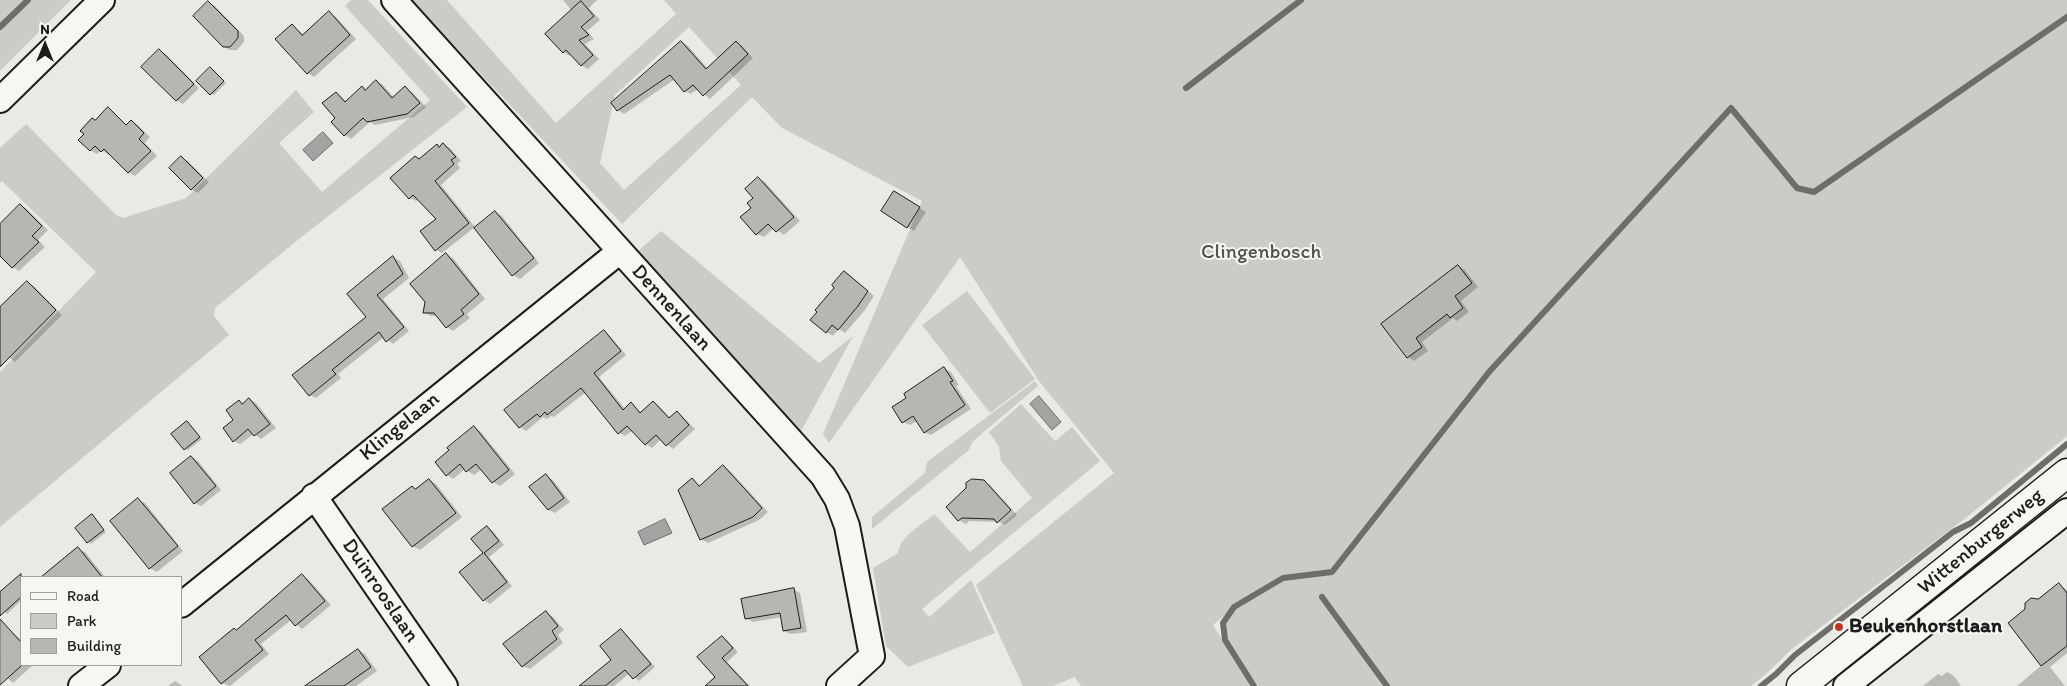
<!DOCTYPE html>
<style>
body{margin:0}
#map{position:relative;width:2067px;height:686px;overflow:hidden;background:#e9e9e5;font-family:Itim,sans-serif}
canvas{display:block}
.legend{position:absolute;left:20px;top:576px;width:162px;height:90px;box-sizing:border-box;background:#f6f6f2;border:1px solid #9f9f9c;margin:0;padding:6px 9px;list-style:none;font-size:15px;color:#1c1c1c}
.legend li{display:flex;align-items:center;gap:10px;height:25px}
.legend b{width:25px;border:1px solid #9f9f9c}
.north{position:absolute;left:20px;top:20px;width:50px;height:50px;-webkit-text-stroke:4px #f6f6f2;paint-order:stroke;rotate:0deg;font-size:14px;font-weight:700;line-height:20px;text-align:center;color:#1c1c1c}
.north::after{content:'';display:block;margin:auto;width:18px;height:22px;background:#1c1c1c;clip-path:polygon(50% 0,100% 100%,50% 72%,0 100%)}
</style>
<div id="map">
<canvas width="2067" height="686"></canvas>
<ul class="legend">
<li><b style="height:6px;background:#f6f6f2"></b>Road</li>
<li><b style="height:14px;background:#cbcbc7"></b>Park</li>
<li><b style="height:14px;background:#b6b6b3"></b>Building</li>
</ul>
<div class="north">N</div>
</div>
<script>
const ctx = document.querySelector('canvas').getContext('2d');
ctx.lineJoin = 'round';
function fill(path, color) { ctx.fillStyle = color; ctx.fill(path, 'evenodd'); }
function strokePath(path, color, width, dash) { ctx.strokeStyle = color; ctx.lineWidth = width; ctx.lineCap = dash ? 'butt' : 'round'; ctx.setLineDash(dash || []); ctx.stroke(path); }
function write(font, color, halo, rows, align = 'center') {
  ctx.font = font + ' Itim,sans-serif'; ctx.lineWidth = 4; ctx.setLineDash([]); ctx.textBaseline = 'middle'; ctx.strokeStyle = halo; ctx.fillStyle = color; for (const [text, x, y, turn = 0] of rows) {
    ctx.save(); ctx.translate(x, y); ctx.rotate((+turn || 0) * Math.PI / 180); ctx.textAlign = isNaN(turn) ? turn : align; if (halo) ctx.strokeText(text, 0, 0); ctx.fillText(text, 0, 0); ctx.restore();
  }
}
const green = new Path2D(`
 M0 0H71L0 71Z
 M351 0H368L467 107 294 243 215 308 214 316 229 335 0 527V372L96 272 2 181 0 183V148L26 124 116 215 123 218 186 198 296 90 314 112 279 143 322 192 430 100 345 6Z
 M411 0H447L556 123 676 14 664 0H2067V436L1967 517 1793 648 1767 673 1751 686H1259C1247 672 1217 641 1224 622 1226 617 1230 613 1232 609L1213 625 1249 682V686H1081L1075 677 1053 686H1023L976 585 1114 473 1039 381 960 257 829 443 823 434 922 201 782 128 752 97 622 224ZM689 27 741 85 624 190 600 163 615 95Z
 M661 231 819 363 853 336 800 433 636 253Z
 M967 291 1035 379 990 413 922 325Z
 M1035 381 1038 386 972 442 969 450 872 529V517L925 473 927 462Z
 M1021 404 1055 441 1072 427 1100 461 922 609 929 617 971 580 995 633 908 667 886 646 873 568 898 553C900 536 922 525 934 514L970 552 1032 498 1001 461 999 447 989 432Z`);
const water = new Path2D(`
 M323 132 333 143 313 161 303 150Z
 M1039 396 1061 422 1052 430 1030 404Z
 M665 519 672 533 644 545 638 532Z`);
const shadow = new Path2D(`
 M563 0H597L589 8 600 20 587 31 594 39 585 44 599 59 588 69 581 65 572 54 570 56 563 52 572 11Z
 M208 2 215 6 244 36V42L237 50H230L223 46Z
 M329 13 336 17 356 39 314 77 308 73 292 25 304 35Z
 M682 42 688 46 708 69 736 43 742 46 753 58 710 99 698 89 691 94 685 91 675 79 624 114 618 110 613 103Z
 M159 50 166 54 199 88 183 104 176 100Z
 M213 71 226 83 214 95 211 94Z
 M376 81 383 85 394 98 405 88 412 92 426 107 414 117 375 125 370 122 351 139 345 135 337 118 336 93 347 102 362 88 366 90Z
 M108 109 127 126 131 121 138 125 150 137 145 143 157 156 135 176 128 172 110 153 109 155 101 150 97 154 90 150 96 121Z
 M437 145 441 148 444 145 450 148 461 161 457 164 460 168 441 185 475 227 442 253 436 250 438 219 419 199 416 201 410 198 420 160Z
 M181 158 188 161 209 182 198 193 191 189Z
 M758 178 765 182 800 221 784 235 774 228 764 237 757 234 753 208Z
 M894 192 926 212 914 231 883 211Z
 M20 205 27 209 48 230 38 240 45 247 19 271 13 267 0 255V225Z
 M495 212 502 216 539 263 520 279 513 275Z
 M446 255 453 258 485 299 467 314 470 318 453 331 447 327 438 316H431L424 312Z
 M393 257 400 261 409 278 383 299 409 331 393 344 384 337 338 374 341 378 316 398 310 395 368 317 349 294Z
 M1458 266 1465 270 1478 287 1461 301 1469 312 1457 321 1453 318 1422 342 1428 351 1414 361 1408 357 1383 324Z
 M845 272 874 296 865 310 845 333 839 329 833 336 826 332 836 287Z
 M27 282 34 286 62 315 15 362 0 350V309Z
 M604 332 610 336 626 355 599 377 625 409 631 404 642 413 653 403 659 406 671 419 677 413 683 417 695 429 673 449 661 439 652 448 646 444 633 430 625 436 619 433 586 392 554 417 551 416 547 419 543 417 526 431 520 427 506 410Z
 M944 368 951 372 959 385 956 386 971 409 931 435 924 432 917 421 910 425 903 422 907 398Z
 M249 399 256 403 276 428 261 439 254 434 240 444 234 441 235 420 239 402 243 404Z
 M187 423 202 439 188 450 185 449Z
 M475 428 481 432 515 474 500 486 493 482 482 469 474 475 465 469 453 479 447 475Z
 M192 457 198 461 221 490 201 506 195 503Z
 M723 467 729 470 768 512 759 520 708 543 701 539 692 480 704 490 698 483 700 486Z
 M546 476 553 480 570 502 555 513 549 510 531 487Z
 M429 480 436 484 462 517 420 550 413 546 384 510Z
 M983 481 990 485 1017 515 1005 525 999 522 969 521 966 524 959 520Z
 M138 500 145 503 183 551 157 572 150 568 112 521Z
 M92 515 106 532 91 544 77 528Z
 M488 528 493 531 504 545 489 557 512 586 490 604 484 600 461 572 484 553 473 539Z
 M78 549 85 552 105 577H49L46 574Z
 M303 576 309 580 331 605 302 629 291 620 261 644 269 654 230 686 222 683 236 631Z
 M18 578 21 580V601L7 614 0 608V593Z
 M2059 585 2067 590V653L2050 667 2065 686H2017L2042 665 2010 623Z
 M793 589 800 593 807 632 791 634 784 631 782 617 753 622 746 618Z
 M546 613 553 617 564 630 558 635 563 643 530 669 523 666Z
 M7 628 21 640V665H33L13 683 0 671V634Z
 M621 631 626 634 655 667 639 681 630 673 614 686H580L613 660Z
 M722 637 728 641 738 652 727 662 750 686H706L716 677Z
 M358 650 365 654 377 671 356 686H315Z
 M1947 672 1954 676 1961 686H1923L1938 674 1942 676Z
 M175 681 181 685 182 686H168Z`);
const stream = new Path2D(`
 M0 27 28 0
 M1186 88 1301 0
 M1322 597 1387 686
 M1254 686 1225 640 1223 623 1234 607 1283 578 1332 572 1489 372 1731 108 1797 188 1814 192 2067 17
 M1761 686 1776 674 1795 655 1953 532 1971 523 2067 444`);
const building = new Path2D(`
 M208 1 238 31V38L230 47H223L193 16Z
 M581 1 594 16 581 27 589 35 579 40 593 55 581 66 566 50 563 53 545 34Z
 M329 11 350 35 307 74 275 39 292 24 302 35Z
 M681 41 706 69 736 41 748 54 703 96 693 85 684 92 670 75 617 111 611 103Z
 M159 49 194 84 176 101 141 67Z
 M210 67 224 81 210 95 196 81Z
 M376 80 392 98 405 86 420 103 407 114 367 122 363 118 344 136 331 122 335 118 322 103 336 92 345 102 362 86 365 90Z
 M108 107 126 125 131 120 144 133 139 139 151 151 128 173 104 149 101 152 95 146 90 151 78 140 84 134 80 131 92 118 95 120Z
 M443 143 456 157 451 160 454 164 435 181 469 223 435 251 420 231 436 219 413 195 409 199 390 178 415 156 419 159 437 144 439 147Z
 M181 156 203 178 191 190 169 168Z
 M758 177 794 217 776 232 768 224 756 235 740 217 751 208 747 203 753 198 745 189Z
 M894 191 920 207 907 228 881 211Z
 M20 204 42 226 32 236 39 242 12 268 0 256V224Z
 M495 211 534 258 512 276 474 228Z
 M446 253 479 294 461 310 464 314 446 328 434 313H423L425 302 410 284Z
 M393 256 403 274 377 295 404 327 386 342 379 332 332 370 336 374 309 396 292 375 366 317 347 294Z
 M1458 265 1472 283 1455 296 1463 308 1450 318 1447 314 1416 338 1422 347 1407 358 1381 324Z
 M844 271 868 291 858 306 838 330 832 325 826 333 810 320 817 312 815 310 834 288 832 285Z
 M27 281 56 310 0 367V307Z
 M604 330 621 351 594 373 623 410 631 402 640 413 653 401 669 418 677 411 689 425 666 446 656 435 645 445 627 426 618 434 581 388 547 415 545 412 540 417 537 414 519 428 504 410Z
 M944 367 953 381 950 382 965 405 924 433 913 416 902 423 892 407 906 398 904 394Z
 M249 398 270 424 254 436 248 429 233 442 223 428 233 420 226 410 239 400 242 404Z
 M187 421 200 437 184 450 171 434Z
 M474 426 509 470 492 483 476 464 466 472 460 464 446 476 435 462 449 450 447 448Z
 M191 456 216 486 194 504 170 473Z
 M723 465 762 508 753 517 700 540 678 490 692 478 699 486Z
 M546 474 564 498 548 510 529 487Z
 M429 479 456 513 412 547 382 509 412 486 415 489Z
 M972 479 984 480 1011 510 997 523 994 519 962 518 958 521 946 507 966 488V483Z
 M138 498 178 546 149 569 110 521Z
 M92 514 104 530 87 543 75 528Z
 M487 526 499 541 484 553 507 582 483 601 459 572 483 553 471 539Z
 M78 547 102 577H41L64 558Z
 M21 574V597L0 616V592Z
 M302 574 325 601 295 626 286 615 255 640 263 650 221 684 199 657 234 628 236 630Z
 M2059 583 2067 593V646L2041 666 2008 623 2025 609V603L2031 598 2038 599Z
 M794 588 801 628 783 631 780 613 745 619 741 599Z
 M546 611 558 626 552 631 557 639 522 667 503 644Z
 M0 619 21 642V666L0 685Z
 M621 629 651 664 633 679 625 670 605 686H579L611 660 600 646Z
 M722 636 733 648 722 658 748 686H705L715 677 697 657Z
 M358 649 371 667 344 686H305Z`);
const street = new Path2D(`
 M394 0 823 476 837 499 847 526 872 656 839 686
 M0 100 102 0
 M314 496 445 686
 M181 605 620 251
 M81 686 108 665
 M1846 686 2067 511`);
const secondary = new Path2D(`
 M1801 686 2067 473`);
const markers = [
 [1839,627,5,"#c8321e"]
];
const parkNames = [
 ["Clingenbosch",1261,253]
];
const streetNames = [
 ["Dennenlaan",671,308,48],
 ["Klingelaan",400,427,-39],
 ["Wittenburgerweg",1981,542,-39],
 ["Duinrooslaan",380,591,56]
];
const poiNames = [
 ["Beukenhorstlaan",1849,627]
];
fill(green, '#cbcbc7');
fill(water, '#a3a3a1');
strokePath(water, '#6d6d6c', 1);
fill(shadow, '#0003');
strokePath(stream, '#6d6d6c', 6);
fill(building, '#b6b6b3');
strokePath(building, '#1c1c1c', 1);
strokePath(street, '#1c1c1c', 28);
strokePath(secondary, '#1c1c1c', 31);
strokePath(street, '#f6f6f2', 24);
strokePath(secondary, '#f6f6f2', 28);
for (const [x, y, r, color] of markers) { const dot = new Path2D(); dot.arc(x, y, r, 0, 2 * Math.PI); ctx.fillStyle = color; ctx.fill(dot); strokePath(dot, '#f6f6f2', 2); }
write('21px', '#51514f', '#f6f6f2', parkNames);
write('21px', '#1c1c1c', '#f6f6f2', streetNames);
write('bold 21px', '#1c1c1c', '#f6f6f2', poiNames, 'left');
</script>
